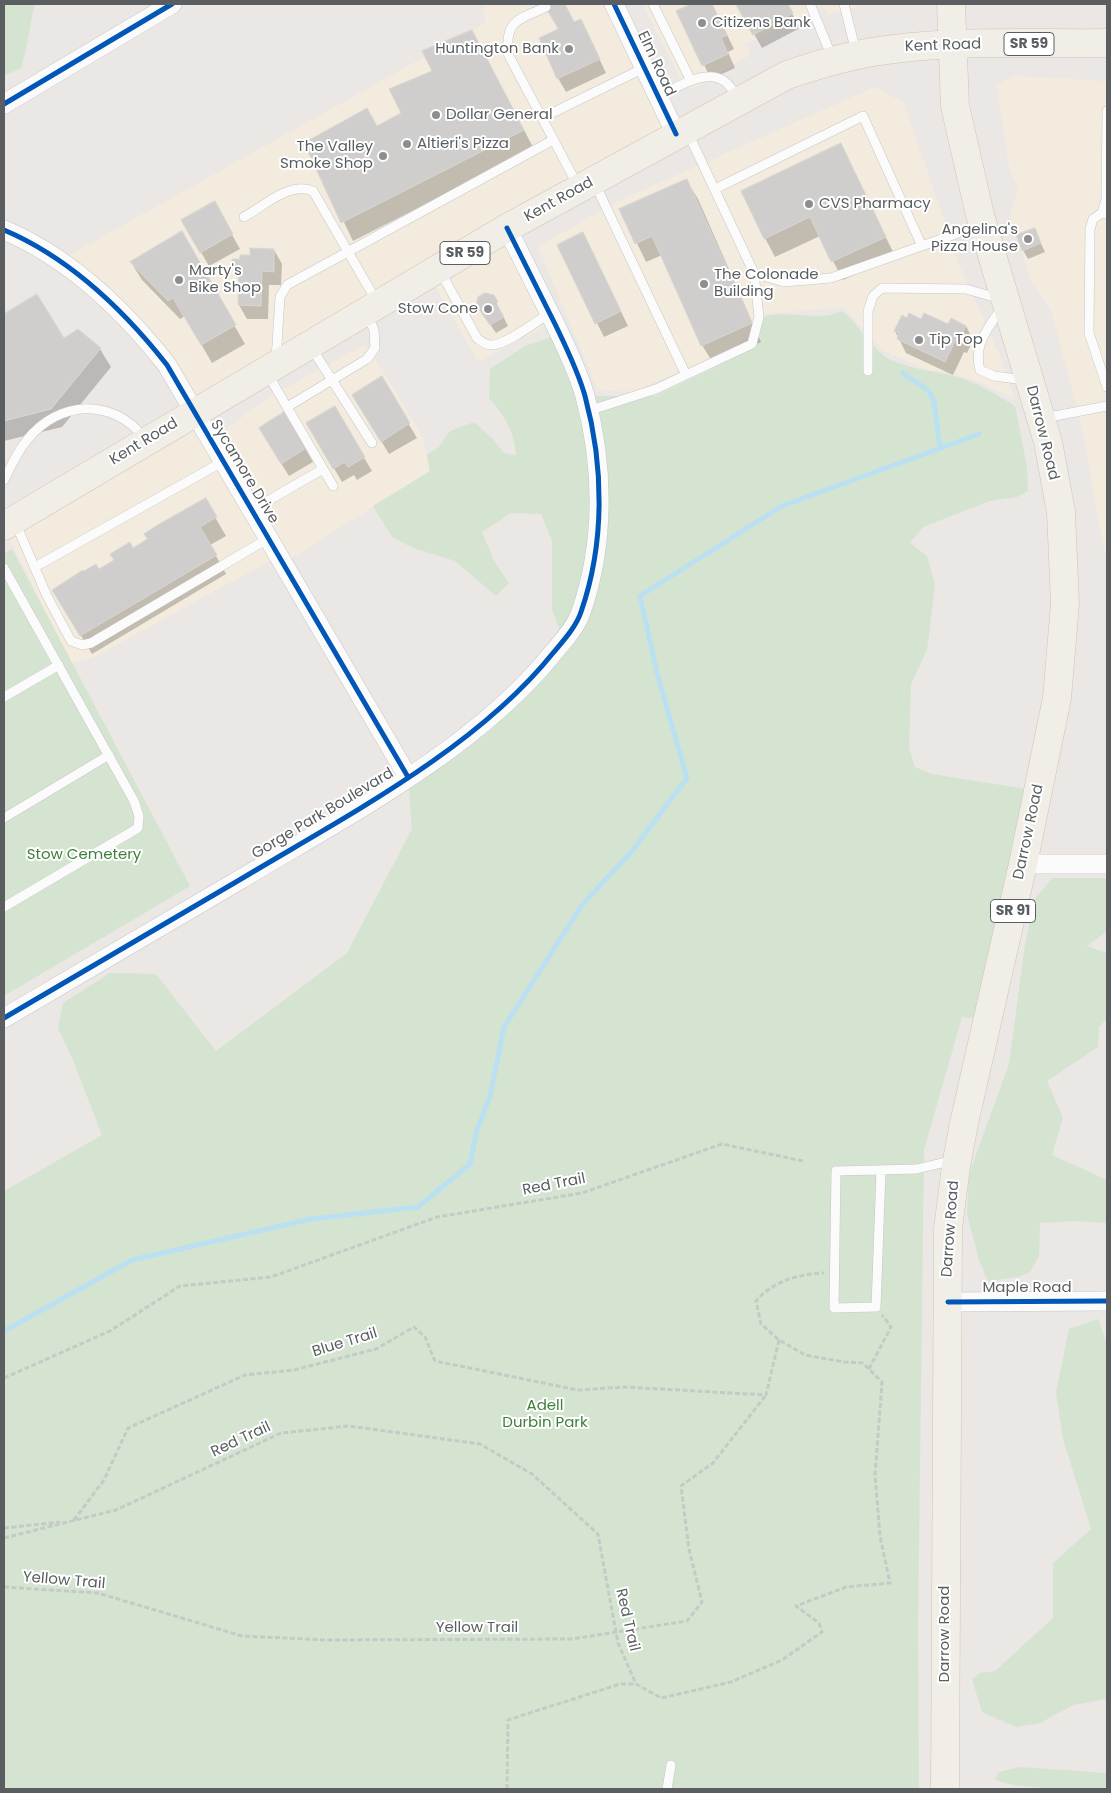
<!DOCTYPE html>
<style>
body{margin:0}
#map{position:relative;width:1111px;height:1793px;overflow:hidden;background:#eae7e4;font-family:Poppins,sans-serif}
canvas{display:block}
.frame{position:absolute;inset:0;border:5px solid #5a5e61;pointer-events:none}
</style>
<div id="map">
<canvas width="1111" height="1793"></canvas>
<div class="frame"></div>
</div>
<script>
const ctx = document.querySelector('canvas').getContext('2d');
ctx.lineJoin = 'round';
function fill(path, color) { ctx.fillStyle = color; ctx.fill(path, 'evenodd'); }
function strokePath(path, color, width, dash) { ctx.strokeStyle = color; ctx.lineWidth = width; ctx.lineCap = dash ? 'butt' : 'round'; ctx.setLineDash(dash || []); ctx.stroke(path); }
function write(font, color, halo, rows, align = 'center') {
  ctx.font = font + ' Poppins,sans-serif'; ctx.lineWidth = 4; ctx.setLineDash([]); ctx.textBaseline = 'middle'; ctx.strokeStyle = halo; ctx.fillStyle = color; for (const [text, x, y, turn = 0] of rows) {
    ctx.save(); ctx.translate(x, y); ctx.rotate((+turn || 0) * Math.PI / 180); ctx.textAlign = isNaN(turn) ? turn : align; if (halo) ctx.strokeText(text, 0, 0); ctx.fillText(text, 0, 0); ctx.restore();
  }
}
const commercial = new Path2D(`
 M484 4H614L676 134 508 230 554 322 478 362 429 275 193 413 279 556 94 657 72 663 4 529 193 413 167 365 59 261 485 23Z
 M642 4H866L828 15 822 7 746 44 750 55 694 88 685 87Z
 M1013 76 1107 81V551H1104L1083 432 1051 309 1031 281 1010 216 1018 189 1009 167 997 86Z
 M875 87 904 103 960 267 1000 356 1015 399 982 383 947 372 929 370 884 351 843 307 756 315 749 336 729 351 631 392 598 390 538 247 614 203Z
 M366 344 422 435 430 471 290 559 222 432 272 395Z`);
const green = new Path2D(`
 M4 4H35C29 26 28 47 21 68L4 76Z
 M842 311C860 325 870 349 891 360 912 370 938 371 961 378 980 384 999 396 1015 406L1027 467 1028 491 1017 497 990 501 923 527 910 543 927 556 935 585 927 650 911 684 909 748 915 767 932 774 1026 789 988 1020 962 1017 924 1150 918 1625 919 1789H4V1191L102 1135 73 1060 58 1028 63 1003 110 973 156 974 216 1051 347 953 412 829 408 777 564 640 552 610V541L541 514 511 513 482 532 494 561 509 583 496 596 455 561 413 548 392 537 373 506 430 471 427 455 439 447 450 431 474 422 493 439 504 453 516 455C515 432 504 415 489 398L490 369 525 346 560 334 585 396H655L712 369 738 351 752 337 760 318C787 308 815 323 842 311Z
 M12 549 190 886 4 996V554Z
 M1052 878H1104L1107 881V931L1087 946 1107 953V1019L1099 1027 1098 1047 1047 1081 1063 1118 1052 1155 1107 1180V1223L1075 1221 1040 1223 1039 1256 1030 1272 1018 1277 988 1281 979 1260 967 1214 969 1174 1009 1064 1025 944 1035 899Z
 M1098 1319 1107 1344V1699L1073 1705 1040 1723 1016 1727 982 1712 972 1679 980 1673 995 1671 1053 1618V1563L1091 1529 1063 1439 1056 1392 1069 1329Z
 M1020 1767 1107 1773V1788C1083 1788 1014 1791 995 1779L999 1772Z`);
const shadow = new Path2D(`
 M545 4H564L574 23 581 20 606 73 566 92 558 78 560 29Z
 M695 4H712L734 49 728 52 735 68 711 79 678 12Z
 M737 4H787L800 28 762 48Z
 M482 50 534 149 353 241 306 143 377 127 403 114 434 72Z
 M841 145 895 256 843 280 820 236 775 257 765 238Z
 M687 181 698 199 761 342 713 363 702 345 662 255 646 262 621 210Z
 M214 203 240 249 209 266 183 221Z
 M1034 229 1045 252 1028 259 1023 250Z
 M181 233 245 344 212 363 185 316 180 319 142 280 131 262Z
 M558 245 590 248 628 326 604 337Z
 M274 250 282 264 281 285H269L268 319H247L239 305 240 280 233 269 241 260Z
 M36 296 63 340 78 330 100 349 111 367 62 427 4 441V315Z
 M493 296 508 326 496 333 477 305Z
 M908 319 966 326 973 340 967 353 964 352 953 375 906 353 895 331Z
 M381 378 417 438 389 454 362 409Z
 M334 408 372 471 357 480 354 475 342 482 308 424Z
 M268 442 305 448 313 462 289 476Z
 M205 500 226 536 210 545 226 574 92 654 54 590 99 571Z`);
const stream = new Path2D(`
 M903 373 929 391 934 402 940 448
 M4 1331 132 1260 311 1219 418 1207 470 1164 476 1133 490 1096 504 1027 582 905 633 850 687 778 657 673 640 596 782 506 979 434`);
const building = new Path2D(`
 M544 4H565L574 22 581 19 600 59 557 79 539 38 558 29Z
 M692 4H712L727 35 721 38 728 54 702 66 676 11Z
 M736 4H788L793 13 753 35Z
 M472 30 524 130 341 223 304 143 367 108 377 126 401 113 389 89 432 71 422 51Z
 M841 143 886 237 831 262 810 217 764 239 741 191Z
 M687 179 752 323 701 346 652 236 635 244 619 209Z
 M215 201 233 234 200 253 181 220Z
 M1035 228 1041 243 1022 251 1016 235Z
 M182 231 236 325 201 345 173 298 168 301 130 262Z
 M583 232 621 311 595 324 557 245Z
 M250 248 274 249V272L262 271 261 306 238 305 239 269H232V259H240V255H250Z
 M485 293 494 295 498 302 496 304 504 317 490 325 476 305 478 297Z
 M37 294 64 338 78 329 101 348 51 409 4 421V314Z
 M909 313 921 319 924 313 948 324 951 318 966 326 959 340 956 339 945 362 897 339 899 333 894 331 902 315 907 318Z
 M382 376 410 423 381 442 352 395Z
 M335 406 365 457 348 467 345 462 333 469 306 423Z
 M284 412 306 448 281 464 259 428Z
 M206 498 217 517 200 527 217 555 80 636 52 590 83 570 84 571 96 564 99 569 114 560 110 554 130 542 133 548 148 539 144 534 156 526Z`);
const path = new Path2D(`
 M869 1369 891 1327 882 1315
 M4 1378 110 1331 180 1286 271 1277 437 1217 582 1193 722 1144 803 1161
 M74 1520 104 1480 128 1428 245 1375 294 1370 376 1349 414 1327 425 1337 435 1361 578 1390 625 1387 766 1395 779 1340
 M4 1528 60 1522
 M4 1538 116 1510 281 1433 349 1426 480 1444 532 1474 598 1534 618 1643 636 1684 661 1698 731 1682 782 1660 822 1632 819 1623 796 1606 846 1587 890 1583 880 1536 875 1475 882 1382 863 1363 844 1362 805 1355 779 1340 761 1324 756 1301C773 1281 799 1274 824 1273
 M4 1587 98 1593 242 1636 327 1640 572 1639 687 1621 702 1602 689 1549 681 1486 713 1463 766 1395
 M507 1789 508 1720 620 1684H635`);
const service = new Path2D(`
 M653 4 691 81
 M810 4 832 57
 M844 4 856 52
 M546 7C519 20 505 19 508 54L542 118 644 68
 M658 98C675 88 705 68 724 81 730 84 734 94 739 99
 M542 118 578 186
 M595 184 686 375
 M715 189 863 116 921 244
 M1102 213 1106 200 1107 111
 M1107 214 1102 213 1093 219 1090 229 1089 333 1107 387
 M244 217C264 206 290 181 313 191L377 302
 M440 271 477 338C481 341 485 345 491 345 505 346 537 321 550 313
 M754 273 784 282 831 278 981 225
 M1001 308C988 330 973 343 980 370L994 376 1024 380
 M311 347 372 443
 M276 360 280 297 287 285 553 140
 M868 371V311L873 296 882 288 966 289 1001 299
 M267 373 287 407
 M588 411 656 389 752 344 759 317 754 273 688 133
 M1044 418 1107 406
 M4 480C11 466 17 452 27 440 59 400 113 397 145 439
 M333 486 287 407 367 359 375 348 374 330 367 314
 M252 510 323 469
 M15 522 47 596 71 641 82 645 91 643 269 538
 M35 567 224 461
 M4 568 134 801 139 816 138 828 4 907
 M4 697 59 665
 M4 818 109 755
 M881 1171 876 1307 834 1308 836 1171 917 1169 954 1160
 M667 1789 671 1765`);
const minor = new Path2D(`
 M614 4 676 134
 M4 104 172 4
 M4 230C70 258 123 309 167 365L408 777
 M1023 864H1107
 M4 1018C83 971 162 925 241 879 346 816 476 749 553 653 563 641 576 627 581 612 605 543 604 466 585 396 578 371 566 347 555 324 539 292 523 260 507 228
 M948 1302 1107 1301`);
const primary = new Path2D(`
 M4 526 507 228 787 75C822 63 857 53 894 49 964 40 1037 44 1107 43
 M945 1789 948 1229 956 1166 964 1123 1023 864 1057 698 1065 604 1061 512 1048 442 980 215 955 106 951 4`);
const cycleway = new Path2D(`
 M614 4 676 134
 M4 104 172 4
 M4 230C70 258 123 309 167 365L408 777
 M4 1018C83 971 162 925 241 879 346 816 476 749 553 653 563 641 576 627 581 612 605 543 604 466 585 396 578 371 566 347 555 324 539 292 523 260 507 228
 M948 1302 1107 1301`);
const markers = [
 [702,23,5,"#8c8e8f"],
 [569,49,5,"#8c8e8f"],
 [436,115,5,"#8c8e8f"],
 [407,144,5,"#8c8e8f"],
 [383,156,5,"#8c8e8f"],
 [809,204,5,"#8c8e8f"],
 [1028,239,5,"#8c8e8f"],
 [179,280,5,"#8c8e8f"],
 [704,284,5,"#8c8e8f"],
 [488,309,5,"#8c8e8f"],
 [919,340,5,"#8c8e8f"]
];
const shields = [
 [1029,44,50],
 [465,253,50],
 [1013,911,45]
];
const shieldNames = [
 ["SR 59",1029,44],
 ["SR 59",465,253],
 ["SR 91",1013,911]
];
const poiNames = [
 ["Citizens Bank",712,23],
 ["Huntington Bank",559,49,"right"],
 ["Dollar General",446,115],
 ["Altieri's Pizza",417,144],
 ["The Valley",373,147,"right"],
 ["Smoke Shop",373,164,"right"],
 ["CVS Pharmacy",819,204],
 ["Angelina's",1018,230,"right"],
 ["Pizza House",1018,247,"right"],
 ["Marty's",189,271],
 ["Bike Shop",189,288],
 ["The Colonade",714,275],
 ["Building",714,292],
 ["Stow Cone",478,309,"right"],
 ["Tip Top",929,340]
];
const streetNames = [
 ["Kent Road",943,46,-2],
 ["Elm Road",656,64,65],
 ["Kent Road",559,200,-29],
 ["Darrow Road",1042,433,76],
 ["Kent Road",144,442,-31],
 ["Sycamore Drive",244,472,59],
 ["Gorge Park Boulevard",323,814,-31],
 ["Darrow Road",1029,832,-78],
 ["Red Trail",554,1185,-11],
 ["Darrow Road",951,1229,-86],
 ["Maple Road",1027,1288],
 ["Blue Trail",345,1343,-17],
 ["Red Trail",241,1440,-25],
 ["Yellow Trail",64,1581,5],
 ["Red Trail",627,1620,77],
 ["Yellow Trail",477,1628],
 ["Darrow Road",945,1634,-90]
];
const parkNames = [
 ["Stow Cemetery",84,855],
 ["Adell",545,1406],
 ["Durbin Park",545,1423]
];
fill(commercial, '#f3ebdd');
fill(green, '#d5e4d0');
fill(shadow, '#0003');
strokePath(stream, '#bae0f2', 5);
fill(building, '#d0cecd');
strokePath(building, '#d9d6d3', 1);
strokePath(service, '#c6c6c6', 10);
strokePath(minor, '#c6c6c6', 20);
strokePath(primary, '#d0c4b4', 29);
strokePath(path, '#c5cac7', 3, [5, 2.5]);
strokePath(service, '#fcfbfb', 9);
strokePath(minor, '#fcfbfb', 19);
strokePath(primary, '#f1eee7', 28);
strokePath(cycleway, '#0057b8', 5);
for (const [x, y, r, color] of markers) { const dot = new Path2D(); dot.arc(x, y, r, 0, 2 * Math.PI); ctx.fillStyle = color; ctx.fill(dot); strokePath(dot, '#fff', 2); }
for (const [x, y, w] of shields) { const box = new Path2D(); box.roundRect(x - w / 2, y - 11.5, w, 23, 4); ctx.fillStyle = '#fff'; ctx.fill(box); strokePath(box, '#5a5e61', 1); }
write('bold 14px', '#5a5e61', null, shieldNames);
write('15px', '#5a5e61', '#fff', poiNames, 'left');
write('15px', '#5a5e61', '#fff', streetNames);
write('15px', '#3f803b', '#fff', parkNames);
</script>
